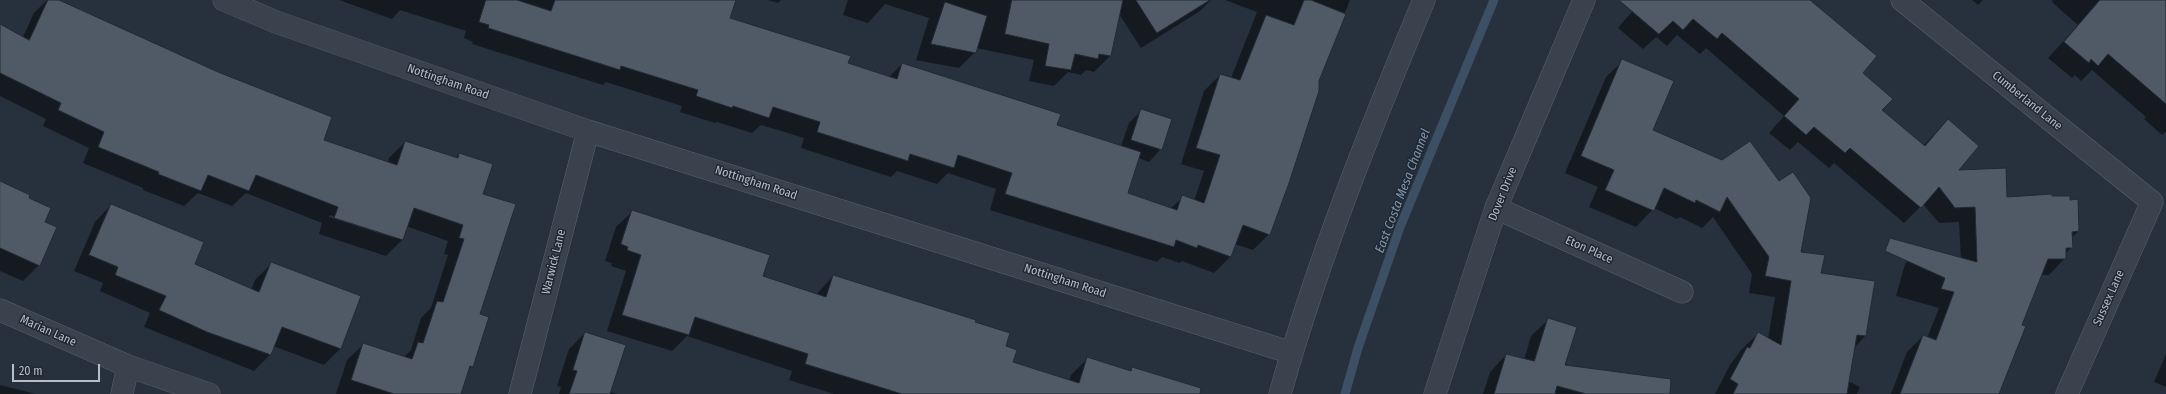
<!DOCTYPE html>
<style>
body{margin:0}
#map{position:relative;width:2166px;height:394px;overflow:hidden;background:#26313d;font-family:"Fira Sans Condensed",sans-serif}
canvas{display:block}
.scale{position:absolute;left:12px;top:364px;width:88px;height:18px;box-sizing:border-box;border:2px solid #b6bec8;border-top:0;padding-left:5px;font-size:12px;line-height:14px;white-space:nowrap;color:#b6bec8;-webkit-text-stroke:3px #1f2832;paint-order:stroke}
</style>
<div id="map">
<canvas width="2166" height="394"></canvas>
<div class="scale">20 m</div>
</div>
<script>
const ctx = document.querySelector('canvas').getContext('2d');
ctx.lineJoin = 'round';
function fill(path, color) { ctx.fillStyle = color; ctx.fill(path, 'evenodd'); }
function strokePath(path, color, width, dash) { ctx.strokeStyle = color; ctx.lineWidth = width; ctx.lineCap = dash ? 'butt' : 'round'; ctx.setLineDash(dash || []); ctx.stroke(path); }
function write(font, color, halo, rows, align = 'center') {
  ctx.font = font + ' "Fira Sans Condensed",sans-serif'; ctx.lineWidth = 3; ctx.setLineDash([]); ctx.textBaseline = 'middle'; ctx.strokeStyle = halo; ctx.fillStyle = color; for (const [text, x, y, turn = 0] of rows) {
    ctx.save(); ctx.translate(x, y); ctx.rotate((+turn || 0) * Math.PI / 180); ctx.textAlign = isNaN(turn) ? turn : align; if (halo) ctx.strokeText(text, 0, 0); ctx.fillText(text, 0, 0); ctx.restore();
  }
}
const shadow = new Path2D(`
 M47 0H57L322 141 388 163 389 158 405 142 455 158 460 154 482 194 479 315 472 366 467 371 460 394H336L347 360 363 345 404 357 411 350 421 318 431 308 448 255 444 254 448 241 406 226 402 240 386 256 319 234 322 223 246 193 232 206 198 193 184 206 143 190V188L83 163 89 148 43 126 46 119 0 96V25L23 37 34 13ZM330 215 394 236V238L329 217Z
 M339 0H735L729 19 847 64 889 77 902 64 1056 126 1121 146 1129 123 1141 111 1161 149 1149 162 1138 158 1126 194 1170 209 1183 197 1194 201 1204 171 1181 164 1204 91 1220 75 1231 78 1257 12 1225 0H1350L1318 81 1269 234 1253 250 1235 244 1230 257 1214 273 1182 261 1180 263 1162 257 1157 262 990 210 996 189 948 173 937 184 897 171 891 177 801 148 804 138 761 125 752 133 717 122 715 123 680 112 682 106 606 82 603 85 472 44 473 42 464 38 466 31 400 10 392 19Z
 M768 0H781L778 3Z
 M848 0H1211L1200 11 1141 48 1119 14 1110 56 1094 72 1086 70 1081 75 1068 72 1054 86 1029 81 1034 60 976 48 975 52 959 68 916 60 929 18 885 4 868 23 843 15Z
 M1642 0H1807L1861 73 1881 110 1923 146 1948 120 1956 171 2006 198 2078 231 2072 238V247L2065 254V258L2049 275H2041L2021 325 1998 394H1902L1917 354H1915L1900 394H1891L1907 352 1923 336 1927 338 1939 308 1896 296 1905 264 1921 248 1961 259 1959 222 1939 223 1923 204 1904 223 1834 163 1829 168 1798 142 1790 150 1769 133 1784 116 1706 48 1700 54 1677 35 1667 46 1656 37 1643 49 1618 28Z
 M1972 0H1983L1978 5Z
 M2052 0H2160L2166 4V132L2162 135 2144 119 2146 117 2092 70 2081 81 2075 75 2072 78 2048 58 2078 25 2053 3Z
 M1623 61 1651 131 1800 253 1820 274 1865 336 1854 348 1848 381 1860 387 1857 394H1715L1730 365 1741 350 1758 334 1768 339 1775 297 1749 293 1752 274 1713 217 1702 228 1680 217 1677 219 1654 208 1636 227 1589 207 1598 187 1565 173 1606 77Z
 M0 182 28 198 44 222 39 265 23 281 0 271Z
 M111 205 193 265 251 290 255 280 271 264 359 296 340 349 324 365 273 346 270 355 254 371 144 327 150 313 100 291 103 283 74 271 95 222Z
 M633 211 762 277 816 295 833 276 974 322 1005 347 1012 363 1069 381 1071 375 1087 359 1129 372 1132 368 1167 394H834L789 380 792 371 687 336 672 351 607 331 626 271 611 266 612 263 605 261 616 227Z
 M1548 320 1563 366 1645 394H1483L1490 372 1506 355 1524 360 1531 336Z
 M585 333 610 392 617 394H559L561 387 557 386 569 349Z
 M2166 354V387L2154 382Z
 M0 385 36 394H0Z`);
const stream = new Path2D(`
 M1345 394 1358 348 1400 227 1494 0`);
const building = new Path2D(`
 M48 0H59L218 72 332 117 324 140 397 165 405 141 458 158 459 153 493 164 483 194 516 204 480 314 489 317 473 367 470 366 461 394H394L351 380 363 343 412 359 418 342 423 343 437 301 443 302 464 239 459 238 463 225 414 208 403 240 334 218 338 207 256 175 249 191 208 175 201 191 158 174 159 172 98 147 104 132 58 110 61 103 0 73V24L29 40Z
 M486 0H517L551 11 555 0H736L730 18 851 56 848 63 897 79 902 63 1061 114 1057 125 1141 152 1128 193 1177 210 1182 195 1204 203 1220 155 1196 148 1220 74 1240 80 1266 15 1294 25 1304 0H1311L1346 14 1319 81V91L1289 183 1270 235 1243 225 1231 257 1198 245 1197 248 1176 240 1174 247 1005 194 1012 173 958 155 954 168 910 154 908 161 817 132 820 122 773 107 769 118 733 106 732 108 696 96 698 90 621 66 620 70 488 28 489 25 479 22Z
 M1012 0H1123L1111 56 1099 54 1098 59 1075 54 1071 70 1045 66 1049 44 1005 34Z
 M1136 0H1210L1157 33Z
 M1619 0H1810L1877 56 1863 73 1893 99 1882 110 1925 146 1948 119 1979 146 1959 170 2006 168 2007 197 2052 194V196H2070V200L2078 199 2079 231 2072 232 2073 248H2066V259H2048L2022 325 2026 326 1999 394H1900L1923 335 1936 340 1954 292 1941 289 1945 278 1885 251 1890 238 1977 262 1975 207 1955 208 1939 187 1921 208 1850 148 1845 153 1814 127 1806 135 1784 116 1799 99 1722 33 1717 39 1693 19 1683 30 1673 21 1659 34Z
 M2100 0H2166V104L2108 54 2098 66 2091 59 2089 63 2064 42Z
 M945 2 987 16 976 53 931 44Z
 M1622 59 1674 81 1653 130 1722 160 1750 141 1779 181 1793 172 1811 198 1801 252 1825 255 1821 273 1875 281 1866 336 1857 335 1847 394H1733L1738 384 1730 379 1747 347 1750 348 1758 332 1781 345 1791 281 1765 276 1769 257 1727 197 1720 212 1696 200 1695 203 1664 188 1654 211 1605 190 1614 170 1581 156Z
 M1141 109 1172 119 1162 150 1131 140Z
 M0 181 30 195 29 198 51 208 45 222 57 227 40 266 0 248Z
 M111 204 204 242 195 264 259 292 271 262 361 296 341 349 282 327 271 355 207 332 159 310 166 296 115 275 118 267 89 255Z
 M632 210 770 255 763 276 826 297 833 275 976 320 975 322 1010 333 1006 346 1017 350 1013 362 1079 383 1087 357 1131 371 1132 367 1201 388 1200 394H902L805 364 808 354 695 317 689 335 622 315 641 255 627 250 628 247 621 244Z
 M1548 318 1577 327 1565 365 1671 379 1670 394H1586L1557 386 1555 394H1494L1506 354 1534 361Z
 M585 332 626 345 610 394H569L577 371 573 370Z`);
const minor = new Path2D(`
 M224 0 276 22 588 131 1292 353
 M1902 0 2152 202 2067 394
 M1496 208 1682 292
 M0 310 128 366 209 394
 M122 394 128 366
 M520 394 588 131
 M1280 394C1318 259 1370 129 1424 0`);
const tertiary = new Path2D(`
 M1435 394 1496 208 1584 0`);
const streetNames = [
 ["Nottingham Road",448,82,19],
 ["Cumberland Lane",2027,101,39],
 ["Nottingham Road",756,183,18],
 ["Dover Drive",1503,194,-68],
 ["Eton Place",1589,250,24],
 ["Warwick Lane",554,262,-76],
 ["Nottingham Road",1065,281,18],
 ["Sussex Lane",2109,298,-66],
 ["Marian Lane",48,331,24]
];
const waterNames = [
 ["East Costa Mesa Channel",1403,191,-69]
];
fill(shadow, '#0007');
strokePath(stream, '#3d4f64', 9);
fill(building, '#505a67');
strokePath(building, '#212a34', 1);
strokePath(minor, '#58616b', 23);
strokePath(tertiary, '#58616b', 23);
strokePath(minor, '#3a434d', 22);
strokePath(tertiary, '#3a434d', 22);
write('12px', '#b6bec8', '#1f2832', streetNames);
write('italic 13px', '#8095ad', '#1f2832', waterNames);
</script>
